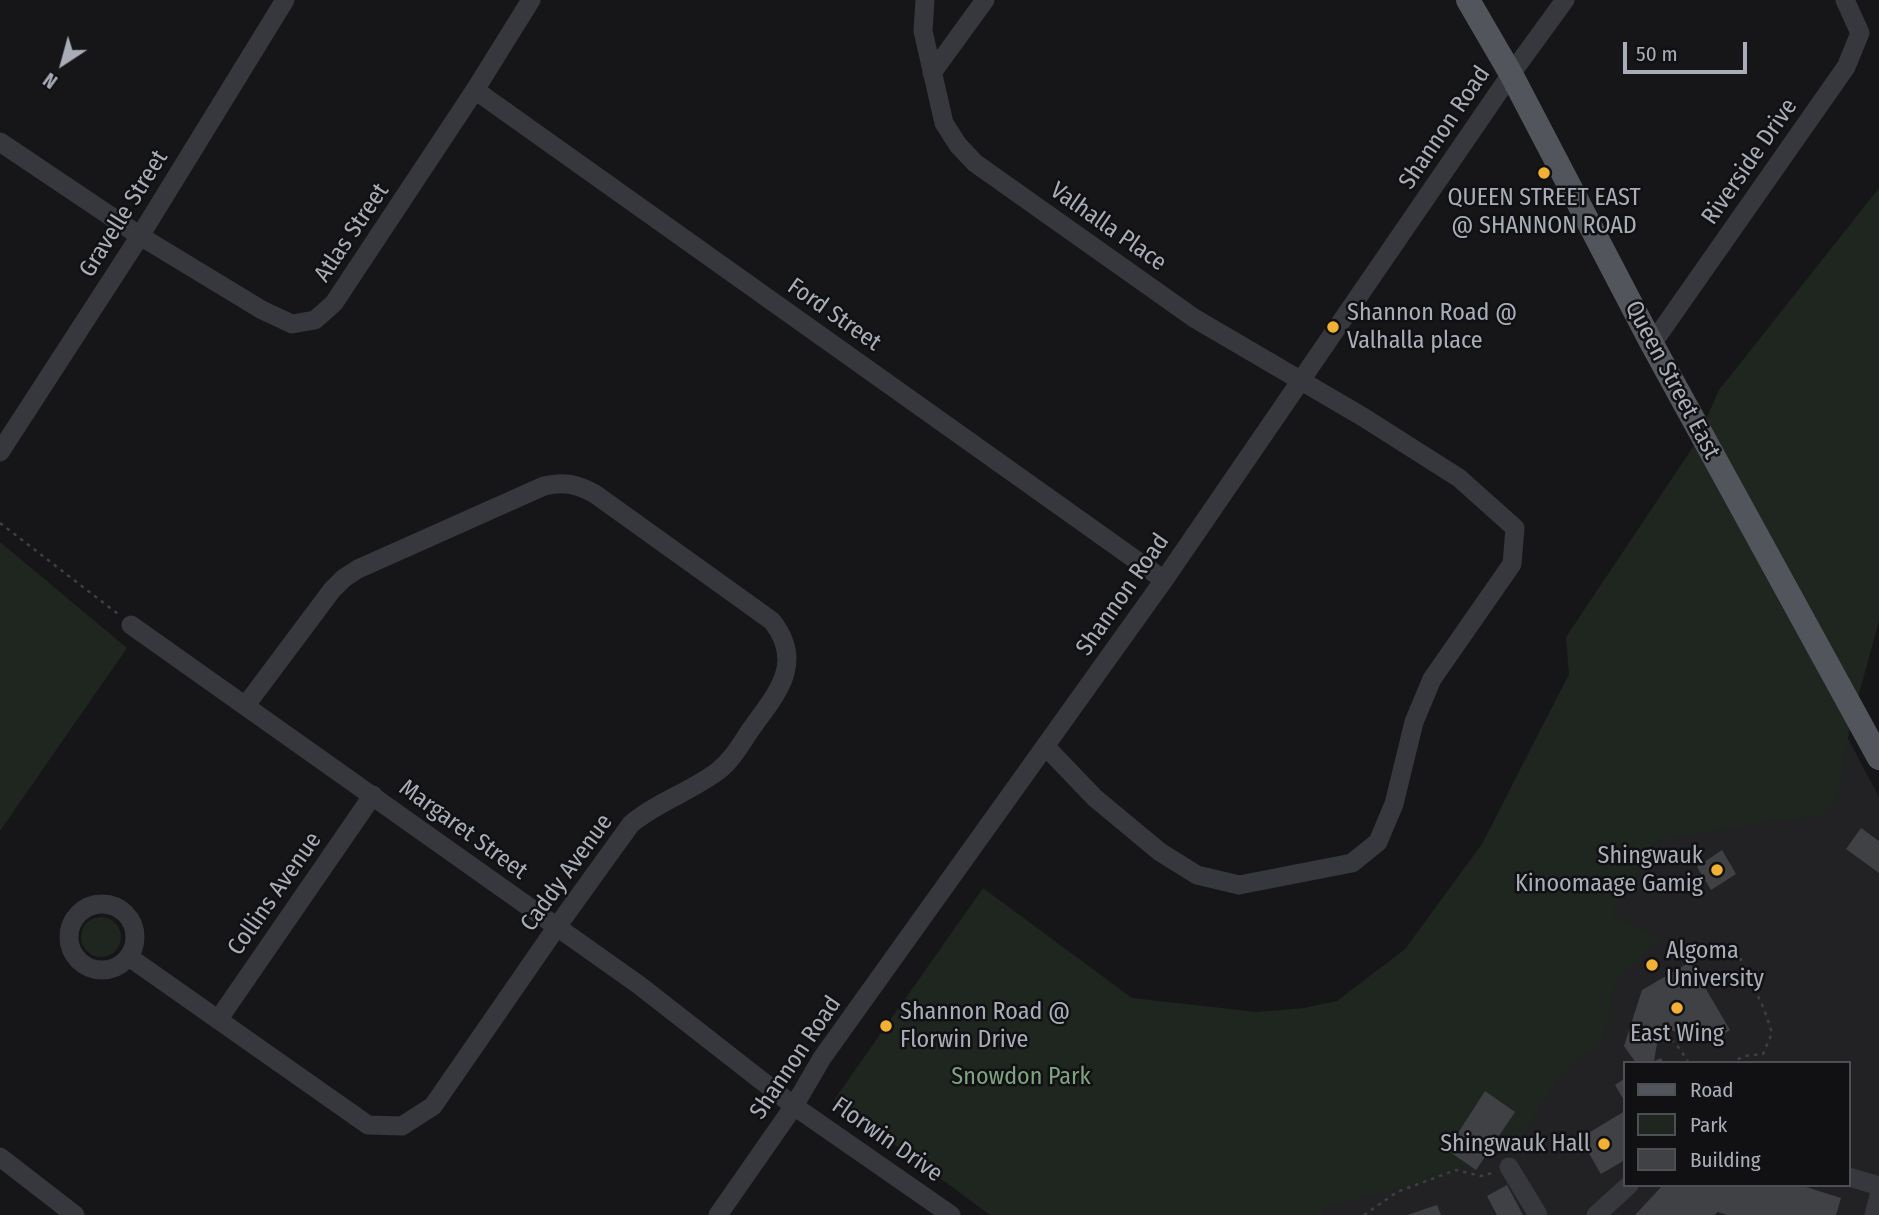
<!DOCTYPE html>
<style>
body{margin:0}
#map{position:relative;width:1879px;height:1215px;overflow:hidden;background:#161618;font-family:"Fira Sans Condensed",sans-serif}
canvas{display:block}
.legend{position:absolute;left:1623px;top:1061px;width:228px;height:126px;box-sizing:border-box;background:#111113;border:2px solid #4d4f55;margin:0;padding:9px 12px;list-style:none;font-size:21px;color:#a8adb8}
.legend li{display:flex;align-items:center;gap:14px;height:35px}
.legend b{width:35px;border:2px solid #4d4f55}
.north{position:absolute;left:28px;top:28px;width:70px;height:70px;-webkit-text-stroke:5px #111113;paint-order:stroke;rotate:216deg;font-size:19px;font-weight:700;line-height:28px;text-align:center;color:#a8adb8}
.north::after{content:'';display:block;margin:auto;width:24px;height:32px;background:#a8adb8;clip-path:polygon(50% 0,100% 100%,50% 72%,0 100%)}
.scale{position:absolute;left:1623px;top:42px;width:124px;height:32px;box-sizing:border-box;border:4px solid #a8adb8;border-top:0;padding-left:9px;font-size:21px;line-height:24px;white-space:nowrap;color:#a8adb8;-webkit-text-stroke:5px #111113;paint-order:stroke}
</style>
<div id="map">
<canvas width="1879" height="1215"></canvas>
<ul class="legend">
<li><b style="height:9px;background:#53555c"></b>Road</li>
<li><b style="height:19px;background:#1e261f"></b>Park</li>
<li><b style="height:19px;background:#404145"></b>Building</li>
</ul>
<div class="north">N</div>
<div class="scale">50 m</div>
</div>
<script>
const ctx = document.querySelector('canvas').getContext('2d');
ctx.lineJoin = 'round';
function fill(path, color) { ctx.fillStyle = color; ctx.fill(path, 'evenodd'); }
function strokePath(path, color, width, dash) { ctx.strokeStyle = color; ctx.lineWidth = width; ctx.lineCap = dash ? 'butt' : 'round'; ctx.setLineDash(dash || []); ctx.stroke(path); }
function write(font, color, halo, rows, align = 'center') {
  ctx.font = font + ' "Fira Sans Condensed",sans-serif'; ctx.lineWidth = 5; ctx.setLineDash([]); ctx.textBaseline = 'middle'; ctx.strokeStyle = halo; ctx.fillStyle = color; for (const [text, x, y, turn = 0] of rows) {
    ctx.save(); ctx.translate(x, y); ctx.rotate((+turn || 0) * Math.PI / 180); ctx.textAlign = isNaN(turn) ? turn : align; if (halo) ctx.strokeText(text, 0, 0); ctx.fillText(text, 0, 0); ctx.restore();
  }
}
const built = new Path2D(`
 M1748 550 1879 797V1215H1249ZM1625 1063H1849V1185H1625Z`);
const green = new Path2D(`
 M1879 188V621L1850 726 1840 790 1824 816 1762 823 1658 841 1611 914 1662 939 1616 979 1605 1040 1564 1071 1518 1142 1433 1180 1325 1207 1321 1215H990L834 1100 983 888 1132 998 1257 1012 1304 1008 1337 1001 1405 949 1482 844 1569 674 1566 637 1695 444 1719 390Z
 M0 542 127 648 0 831Z
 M81 937a20 20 0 1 1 40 0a20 20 0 1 1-40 0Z`);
const building = new Path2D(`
 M1861 828 1879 841V873L1846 849Z
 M1722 850 1736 874 1711 890 1697 867Z
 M1690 962 1730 1030 1712 1043 1660 1027 1654 1061 1661 1058 1664 1063H1636L1624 1046 1642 990Z
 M1625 1078V1102L1615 1085Z
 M1485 1091 1515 1112 1476 1170 1447 1150Z
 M1625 1111V1160L1601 1174 1580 1138Z
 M1507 1185 1523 1215H1497L1487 1196Z
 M1663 1185H1800L1841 1198 1836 1215H1727L1718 1212 1714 1215H1635Z
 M1437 1205 1441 1215H1407Z`);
const path = new Path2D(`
 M0 523 118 614
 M1660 1027 1679 1048 1689 1063
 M1730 1063 1745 1056 1763 1054 1772 1033 1764 1009 1740 958
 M1364 1215 1397 1192 1456 1170 1481 1176 1492 1173`);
const minor = new Path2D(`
 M925 0 923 31 944 123 958 145 975 163 1194 318 1363 417 1459 478 1515 528 1512 564 1432 679 1414 722 1394 804 1378 842 1352 863 1239 885 1197 875 1160 852 1095 798 1046 747
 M932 73 985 0
 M475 90 1164 580
 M0 142 140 236 262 310 292 324 315 320 334 303 475 90 531 0
 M1652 344 1846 67 1860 33 1845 0
 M0 452 140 236 285 0
 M131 625 639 985 794 1106 951 1215
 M69 937a33 33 0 1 1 66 0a33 33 0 1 1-66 0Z
 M129 957 368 1125 402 1126 433 1106 556 928 631 824C657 802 690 792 718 771 732 760 741 744 751 729 777 693 805 663 772 621L595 494C577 484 564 481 544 486L358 569 344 578 332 590 246 705
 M218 1020 373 795
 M0 1157 75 1215
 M1509 1167 1538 1215
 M1849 1177 1879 1186
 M718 1215 794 1106 822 1058 1164 580 1511 74 1565 0
 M1596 1215 1629 1185
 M1874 1215 1879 1196`);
const major = new Path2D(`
 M1468 0 1511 74 1652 344 1879 758`);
const markers = [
 [1544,173,7,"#f2b134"],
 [1333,327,7,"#f2b134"],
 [1717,870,7,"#f2b134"],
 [1652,965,7,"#f2b134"],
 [1677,1008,7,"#f2b134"],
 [886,1026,7,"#f2b134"],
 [1604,1144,7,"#f2b134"]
];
const streetNames = [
 ["Shannon Road",1445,128,-56],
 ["Riverside Drive",1750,162,-55],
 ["Gravelle Street",124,214,-58],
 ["Valhalla Place",1108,227,35],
 ["Atlas Street",352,233,-56],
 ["Ford Street",834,315,35],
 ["Queen Street East",1672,380,62],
 ["Shannon Road",1123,595,-55],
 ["Margaret Street",463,830,36],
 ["Caddy Avenue",567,873,-54],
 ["Collins Avenue",275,894,-55],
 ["Shannon Road",796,1058,-56],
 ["Florwin Drive",887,1140,35]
];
const poiNames = [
 ["QUEEN STREET EAST",1544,198,"center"],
 ["@ SHANNON ROAD",1544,226,"center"],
 ["Shannon Road @",1347,313],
 ["Valhalla place",1347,341],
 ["Shingwauk",1703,856,"right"],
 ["Kinoomaage Gamig",1703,884,"right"],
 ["Algoma",1666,951],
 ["University",1666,979],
 ["Shannon Road @",900,1012],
 ["Florwin Drive",900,1040],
 ["East Wing",1677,1034,"center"],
 ["Shingwauk Hall",1590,1144,"right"]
];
const parkNames = [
 ["Snowdon Park",1021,1077]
];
fill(built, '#222225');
fill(green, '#1e261f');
fill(building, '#404145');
strokePath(path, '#3d3f44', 2.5, [3.5, 5]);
strokePath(minor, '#37383d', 19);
strokePath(major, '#53555c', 24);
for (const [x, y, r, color] of markers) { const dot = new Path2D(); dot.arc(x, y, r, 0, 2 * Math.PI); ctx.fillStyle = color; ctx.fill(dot); strokePath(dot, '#111113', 2.5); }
write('24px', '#a8adb8', '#111113', streetNames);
write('24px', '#a8adb8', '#111113', poiNames, 'left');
write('24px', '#7fa381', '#111113', parkNames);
</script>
